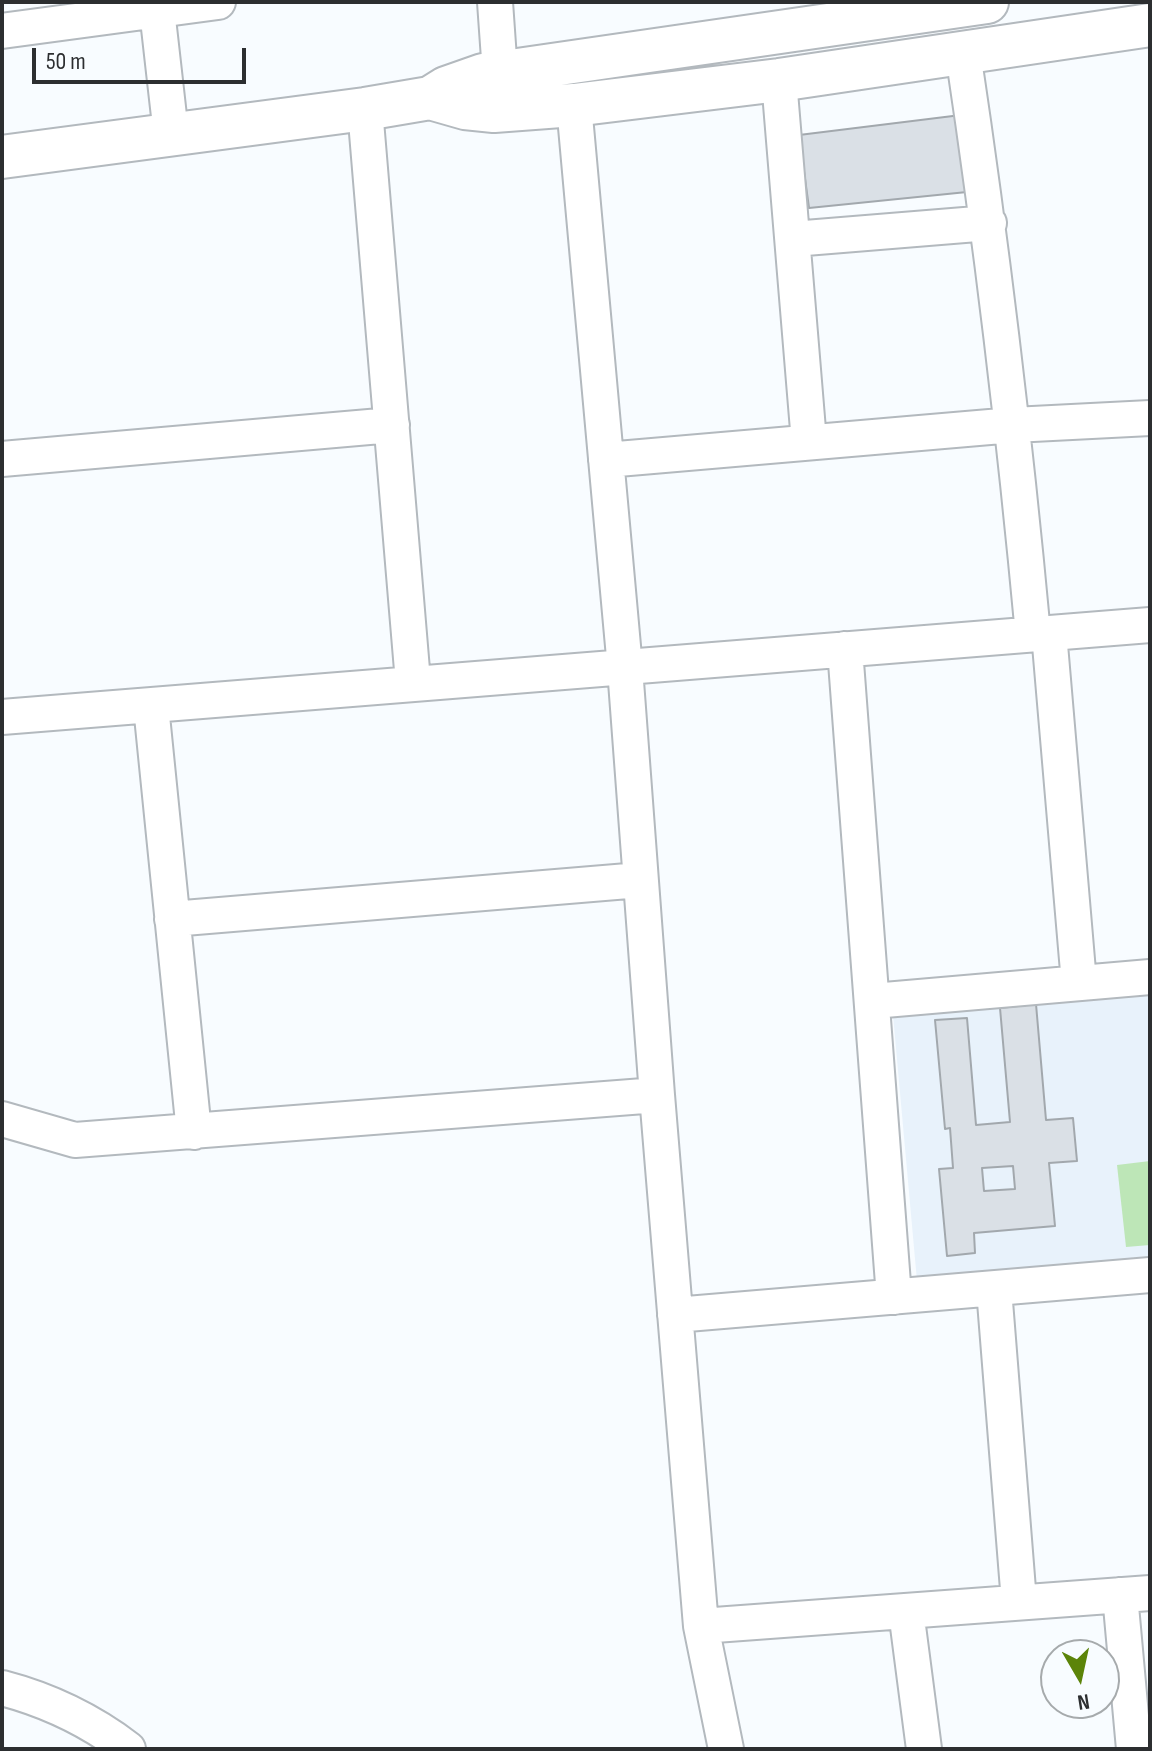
<!DOCTYPE html>
<style>
body{margin:0}
#map{position:relative;width:1152px;height:1751px;overflow:hidden;background:#f8fcff;font-family:"Sofia Sans Condensed",sans-serif}
canvas{display:block}
.frame{position:absolute;inset:0;border:4px solid #2c2e30;pointer-events:none}
.north{position:absolute;left:1040px;top:1639px;width:80px;height:80px;box-sizing:border-box;background:#f8fcff;border:2px solid #a6aaac;border-radius:50%;rotate:171deg;font-size:22px;font-weight:700;line-height:32px;text-align:center;color:#2c2e30}
.north::after{content:'';display:block;margin:auto;width:28px;height:36px;background:#5c8409;clip-path:polygon(50% 0,100% 100%,50% 72%,0 100%)}
.scale{position:absolute;left:32px;top:48px;width:214px;height:36px;box-sizing:border-box;border:4px solid #2c2e30;border-top:0;padding-left:10px;font-size:24px;line-height:28px;white-space:nowrap;color:#2c2e30;-webkit-text-stroke:6px #f8fcff;paint-order:stroke}
</style>
<div id="map">
<canvas width="1152" height="1751"></canvas>
<div class="frame"></div>
<div class="north">N</div>
<div class="scale">50 m</div>
</div>
<script>
const ctx = document.querySelector('canvas').getContext('2d');
ctx.lineJoin = 'round';
function fill(path, color) { ctx.fillStyle = color; ctx.fill(path, 'evenodd'); }
function strokePath(path, color, width, dash) { ctx.strokeStyle = color; ctx.lineWidth = width; ctx.lineCap = dash ? 'butt' : 'round'; ctx.setLineDash(dash || []); ctx.stroke(path); }
const built = new Path2D(`
 M1150 992V1256L917 1281 893 1015Z`);
const green = new Path2D(`
 M1150 1161V1245L1126 1247 1117 1165Z`);
const building = new Path2D(`
 M961 115 967 192 809 208 799 135Z
 M1036 1004 1046 1120 1073 1118 1077 1161 1049 1163 1055 1226 974 1233 975 1253 947 1256 939 1169 953 1168 950 1128 945 1129 935 1020 967 1018 976 1125 1010 1122 1000 1008ZM1013 1166 1015 1189 984 1191 982 1168Z`);
const minor = new Path2D(`
 M495 2 500 73
 M157 10 171 134
 M2 31 218 2
 M963 53C992 246 1015 440 1033 634
 M779 80 809 442
 M574 105 625 668 657 1095 701 1626 726 1749
 M365 109 413 682
 M793 239 989 223
 M2 459 392 425
 M606 460 1013 425 1150 418
 M1049 633 1079 983
 M845 649 894 1297
 M151 706 194 1132
 M2 717 1150 625
 M172 919 640 880
 M873 1001 1150 977
 M2 1119 75 1140 657 1095
 M994 1289 1019 1602
 M675 1315 1150 1275
 M1120 1595 1134 1749
 M906 1611 924 1749
 M701 1626 1150 1593
 M2 1688C48 1700 90 1720 128 1749`);
const tertiary = new Path2D(`
 M430 98 465 108 494 111 574 105 779 80 1150 25
 M2 157 365 109 430 98 446 88 483 75 987 2`);
fill(built, '#e8f2fb');
fill(green, '#bde6b7');
fill(building, '#dae0e6');
strokePath(building, '#a2a8ad', 2);
strokePath(minor, '#b3b9be', 38);
strokePath(tertiary, '#b3b9be', 46);
strokePath(minor, '#fff', 34);
strokePath(tertiary, '#fff', 42);
</script>
